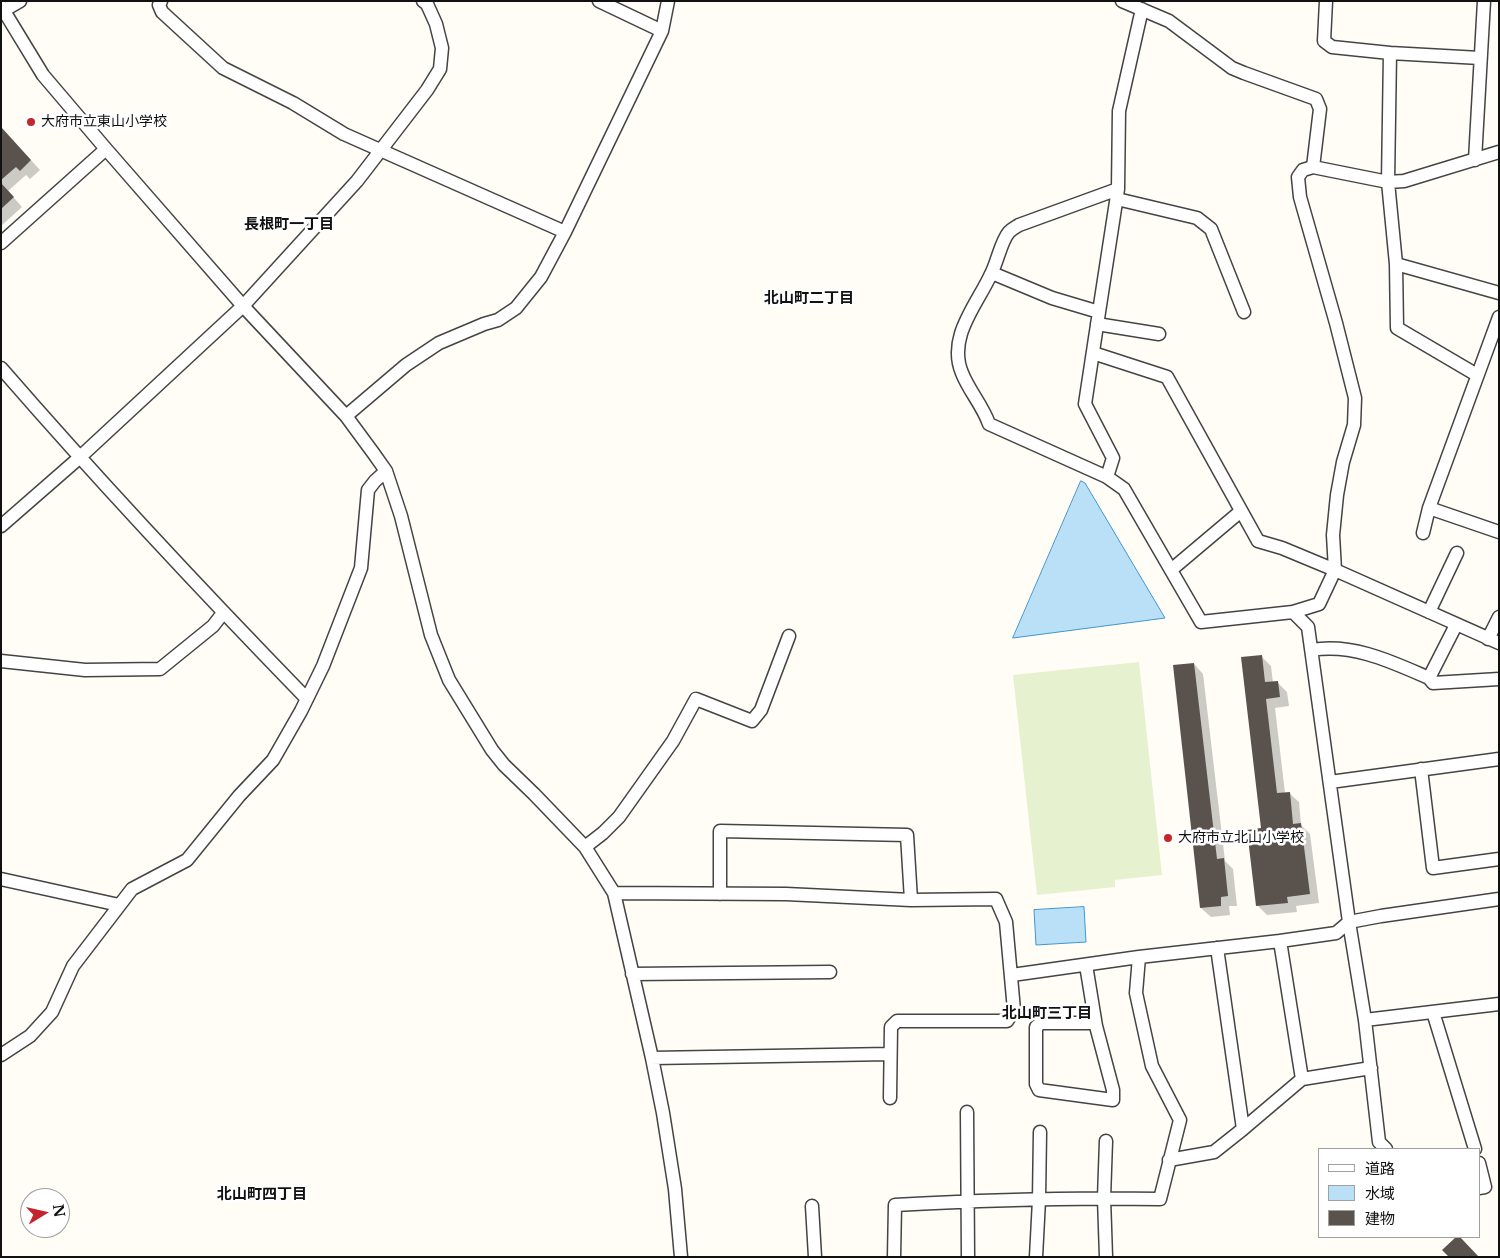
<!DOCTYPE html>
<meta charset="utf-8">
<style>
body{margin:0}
#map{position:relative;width:1500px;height:1258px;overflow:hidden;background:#fffdf5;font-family:"Libre Baskerville","Noto Sans JP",serif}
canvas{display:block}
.frame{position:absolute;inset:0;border:2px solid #111;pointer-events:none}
.legend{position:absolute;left:1318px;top:1148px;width:162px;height:90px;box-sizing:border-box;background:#fff;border:1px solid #a0a0a0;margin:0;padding:6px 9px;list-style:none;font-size:15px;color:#111}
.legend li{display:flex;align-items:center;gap:10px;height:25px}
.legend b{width:25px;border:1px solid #a0a0a0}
.north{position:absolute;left:20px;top:1188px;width:50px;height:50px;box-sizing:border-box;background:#fff;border:1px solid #a0a0a0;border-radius:50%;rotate:81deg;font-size:14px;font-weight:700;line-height:20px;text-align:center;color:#111}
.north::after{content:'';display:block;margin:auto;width:18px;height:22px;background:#c4262e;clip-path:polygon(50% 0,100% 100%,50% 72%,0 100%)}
</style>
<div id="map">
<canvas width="1500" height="1258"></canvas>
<div class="frame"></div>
<ul class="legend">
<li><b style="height:6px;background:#fff"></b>道路</li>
<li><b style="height:14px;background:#b9e0f7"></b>水域</li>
<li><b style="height:14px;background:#5a524d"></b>建物</li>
</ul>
<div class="north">N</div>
</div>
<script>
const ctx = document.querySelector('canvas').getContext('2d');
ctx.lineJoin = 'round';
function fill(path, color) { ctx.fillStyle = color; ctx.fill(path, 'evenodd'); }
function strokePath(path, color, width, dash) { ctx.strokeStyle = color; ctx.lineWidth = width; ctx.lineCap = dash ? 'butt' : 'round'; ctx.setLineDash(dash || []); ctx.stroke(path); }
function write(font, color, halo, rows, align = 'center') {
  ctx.font = font + ' "Libre Baskerville","Noto Sans JP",serif'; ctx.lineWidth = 5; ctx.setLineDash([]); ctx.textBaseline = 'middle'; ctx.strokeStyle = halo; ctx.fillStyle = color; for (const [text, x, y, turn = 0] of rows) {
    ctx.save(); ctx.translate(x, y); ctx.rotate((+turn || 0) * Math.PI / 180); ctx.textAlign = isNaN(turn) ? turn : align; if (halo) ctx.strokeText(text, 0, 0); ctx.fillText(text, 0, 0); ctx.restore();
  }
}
const pitch = new Path2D(`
 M1139 662 1162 875 1115 880V887L1037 895 1013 675Z`);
const water = new Path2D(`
 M1081 481 1085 483 1165 618 1013 638Z
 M1084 907 1086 942 1036 945 1034 910Z`);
const shadow = new Path2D(`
 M1 127 40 170 30 179 26 175 8 191 22 207 1 226Z
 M1261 656 1271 666 1273 683 1277 682 1287 692 1289 706 1275 708 1285 793H1289L1299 802 1301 825 1310 834 1319 903 1296 906 1297 912 1267 915 1258 906 1262 829Z
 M1194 664 1203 674 1225 861 1233 869 1237 906H1229L1230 915 1211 917 1201 908Z`);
const building = new Path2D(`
 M1 127 31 160 20 171 16 167 1 180Z
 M1 183 14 197 1 209Z
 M1262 655 1265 682 1278 681 1280 697 1266 699 1277 793 1290 792 1293 824 1301 823 1310 894 1287 897 1288 903 1256 906 1247 830 1261 828 1241 657Z
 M1194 663 1217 859 1224 858 1228 896 1221 897V906L1200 908 1173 665Z
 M1456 1237H1460L1479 1257H1449L1442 1250Z`);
const minor = new Path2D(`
 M161 1 159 5 162 12 223 68 293 103 344 134 565 232
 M599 1 662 31
 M1122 1 1169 21 1232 68 1244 73 1316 99 1320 109 1313 167
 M1326 1 1324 41 1332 47 1390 53 1388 182 1396 264 1499 293
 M1 6 43 75 106 149 243 306 346 416 374 454 386 471 401 516 431 635 449 680 492 750 504 765 534 794 585 847 614 893 652 1058 663 1113 675 1189 681 1257
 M1142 9 1119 111 1118 189 1019 225C1016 227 1012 229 1009 232 1001 241 997 263 991 274 977 305 947 337 962 373 969 391 983 406 989 424L1107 477 1124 489 1201 622 1293 612 1319 604 1335 570 1333 535 1337 495 1343 462 1354 425 1355 398 1336 323 1300 197 1298 177 1303 170 1313 167 1388 182 1404 181 1499 152
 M1 12 20 1
 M1390 53 1480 58
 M1475 160 1484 1
 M1117 199 1197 218 1211 229 1244 312
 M1 243 106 149
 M1396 264 1397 328 1477 375
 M992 273 1052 298 1099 312 1118 189
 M1099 312 1085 404 1113 458 1107 477
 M1097 324 1159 334
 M1093 353 1167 377 1258 541 1282 548 1335 570 1499 643
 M1 368C100 482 202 591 307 699
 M346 416 406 365 439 343 484 324 498 320 516 308 541 277 565 232 662 31 668 1
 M1429 508 1499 532
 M1 526 79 458 243 306 357 181 427 90 440 69 442 48 436 24 427 4 423 1
 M1423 533 1429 508 1499 317
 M1171 570 1241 511
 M1293 612 1308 627 1349 922 1365 1020 1379 1142 1386 1149
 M1429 612 1457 553
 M1488 639 1499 617
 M1312 650C1353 643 1392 662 1429 678L1456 625
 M1 661 85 670 160 669 213 626 223 613
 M1429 678 1433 683 1499 679
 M1421 769 1433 868 1499 859
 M1330 782 1499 759
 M585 847 603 833 619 817 673 741 696 699 752 721 761 710 789 636
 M1 879 119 905
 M614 893 786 894 911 900 996 899 1006 922 1014 1010 1007 1021H897L891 1027 890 1098
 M720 894V831L907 835 911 900
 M1280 941 1302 1079
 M1217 948 1243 1129
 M1086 965 1096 1026 1113 1090V1100L1039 1090 1036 1084V1027L1041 1023H1095
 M632 974 830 972
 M1012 975 1139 957 1280 941 1336 933 1349 922 1381 916 1499 899
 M1433 1012 1475 1149
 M1365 1020 1499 1004
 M1 1055 30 1036 52 1012 73 966 132 889 187 860 239 796 273 760 301 711 323 666 361 568 368 490 375 481 386 471
 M652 1058 890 1054
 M967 1112 968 1257
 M1169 1160 1214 1152 1243 1129 1302 1079 1371 1068
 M1479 1163 1485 1187 1479 1188
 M812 1206 815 1257
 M894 1257 895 1205C983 1200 1072 1197 1160 1199L1180 1120 1152 1066 1136 993 1139 957
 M1036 1257 1039 1200 1040 1132
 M1106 1257 1104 1198 1106 1141`);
const markers = [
 [31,122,5,"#c4262e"],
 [1168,838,5,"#c4262e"]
];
const poiNames = [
 ["大府市立東山小学校",41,122],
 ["大府市立北山小学校",1178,838]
];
const neighbourhoodNames = [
 ["長根町一丁目",289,225],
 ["北山町二丁目",809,299],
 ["北山町三丁目",1047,1014],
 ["北山町四丁目",262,1195]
];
fill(pitch, '#e6f2cf');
fill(water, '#b9e0f7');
strokePath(water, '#3f96cf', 1);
fill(shadow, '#0003');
fill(building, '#5a524d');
strokePath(minor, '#444', 15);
strokePath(minor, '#fff', 12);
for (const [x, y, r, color] of markers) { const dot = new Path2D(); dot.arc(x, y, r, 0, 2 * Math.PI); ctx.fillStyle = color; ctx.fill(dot); strokePath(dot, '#fff', 2); }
write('14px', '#111', '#fff', poiNames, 'left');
write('bold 15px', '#111', '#fff', neighbourhoodNames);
</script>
